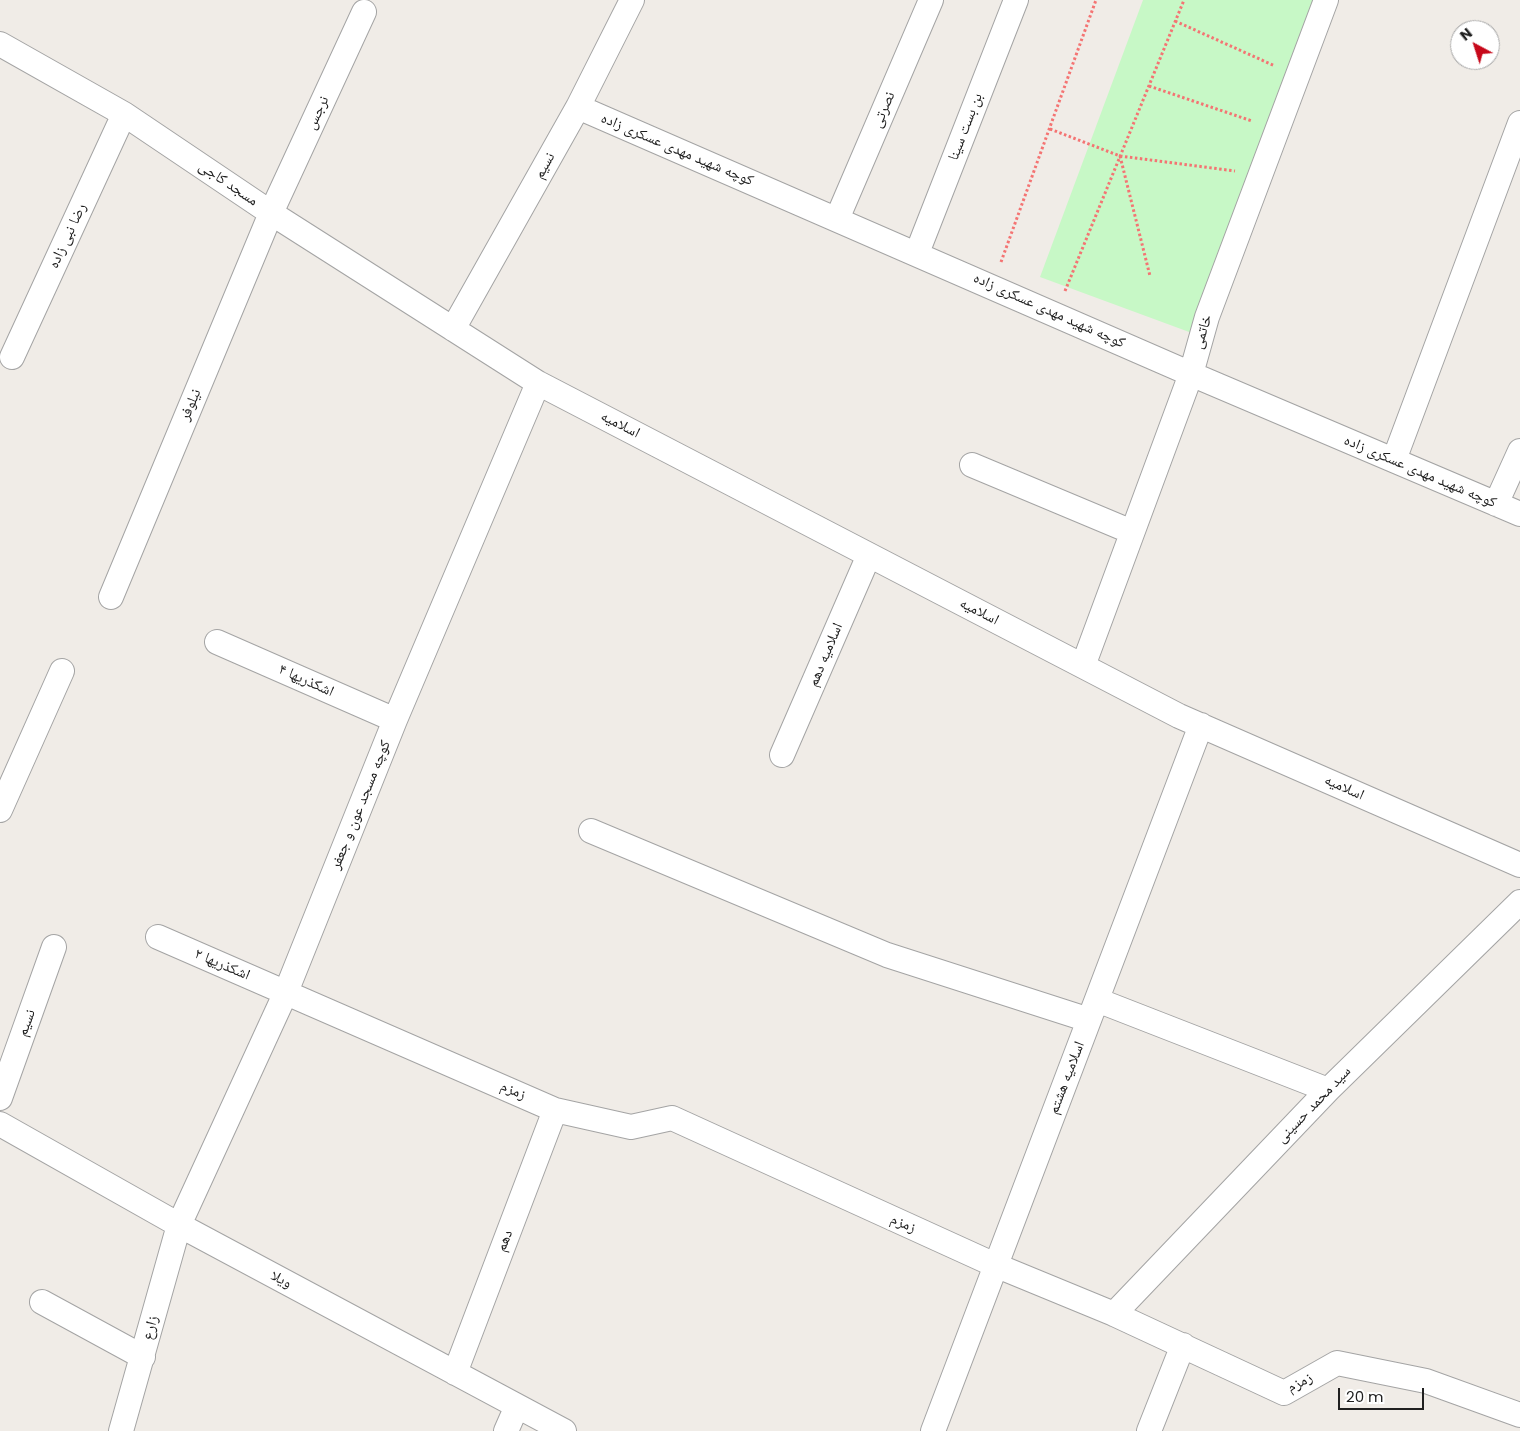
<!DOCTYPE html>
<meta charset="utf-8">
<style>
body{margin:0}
#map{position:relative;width:1520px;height:1431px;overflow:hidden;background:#f0ece7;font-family:Poppins,sans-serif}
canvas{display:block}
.north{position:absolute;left:1450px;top:20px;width:50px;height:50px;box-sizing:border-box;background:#fff;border:1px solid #a6a6a6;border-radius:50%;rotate:320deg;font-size:14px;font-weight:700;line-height:20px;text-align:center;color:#202020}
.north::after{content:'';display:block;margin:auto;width:18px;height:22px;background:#c7081a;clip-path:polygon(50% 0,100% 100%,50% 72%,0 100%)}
.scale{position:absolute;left:1338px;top:1388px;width:86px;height:22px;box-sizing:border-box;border:2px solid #202020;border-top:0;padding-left:6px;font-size:15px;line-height:18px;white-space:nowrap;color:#202020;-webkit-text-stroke:4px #fff;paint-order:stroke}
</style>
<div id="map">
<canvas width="1520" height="1431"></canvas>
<div class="north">N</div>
<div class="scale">20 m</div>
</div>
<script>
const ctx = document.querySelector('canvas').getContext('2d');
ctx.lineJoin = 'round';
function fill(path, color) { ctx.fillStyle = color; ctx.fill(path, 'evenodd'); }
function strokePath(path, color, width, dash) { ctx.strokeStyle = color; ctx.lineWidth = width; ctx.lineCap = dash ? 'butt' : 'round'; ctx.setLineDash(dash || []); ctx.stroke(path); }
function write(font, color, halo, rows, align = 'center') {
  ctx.font = font + ' Poppins,"Noto Naskh Arabic",sans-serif'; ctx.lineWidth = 5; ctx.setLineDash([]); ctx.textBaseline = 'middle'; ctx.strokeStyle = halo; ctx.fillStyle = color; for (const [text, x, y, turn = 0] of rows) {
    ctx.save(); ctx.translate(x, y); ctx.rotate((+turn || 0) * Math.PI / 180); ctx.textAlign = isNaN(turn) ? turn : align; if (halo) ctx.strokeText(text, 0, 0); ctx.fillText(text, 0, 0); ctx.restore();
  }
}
const park = new Path2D(`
 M1143 0H1326L1200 336 1040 277Z`);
const path = new Path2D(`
 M1175 21 1275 66
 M1149 86 1252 121
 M1050 129 1120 156 1235 171
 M1120 156 1150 276
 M1001 262 1096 0
 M1065 291 1184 0`);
const minor = new Path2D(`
 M0 44 124 114 271 213 538 383 1179 716 1520 865
 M578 107 1191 374 1520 514
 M837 219 931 0
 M917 253 1016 0
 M453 329 578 107 632 0
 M12 357 124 114
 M1394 460 1520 123
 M972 465 1132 532
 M1496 504 1520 451
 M111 597 271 213 364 12
 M217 642 395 720
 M1083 666 1191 374 1207 317 1326 0
 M782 755 869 555
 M0 810 62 671
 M591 831 887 955 1089 1020
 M158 937 555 1110 631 1127 672 1118 995 1265 1114 1314 1284 1393 1337 1363 1426 1381 1520 1415
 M1097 1000 1328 1090
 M0 1098 54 947
 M0 1124 179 1225 564 1431
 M42 1302 143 1357
 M1114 1314 1328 1090 1520 902
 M455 1373 555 1110
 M121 1431 179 1225 286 992 395 720 538 383
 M506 1431 517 1406
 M933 1431 1201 725
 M1149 1431 1183 1345`);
const streetNames = [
 ["نصرتی",884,110,-67],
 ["نرجس",318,113,-65],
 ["بن بست سینا",966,127,-69],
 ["کوچه شهید مهدی عسکری زاده",677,150,23],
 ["نسیم",545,166,-61],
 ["مسجد کاجی",228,184,34],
 ["رضا نبی زاده",68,236,-65],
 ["کوچه شهید مهدی عسکری زاده",1049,311,24],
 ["خاتمی",1203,332,-73],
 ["نیلوفر",191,405,-67],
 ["اسلامیه",620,425,27],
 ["کوچه شهید مهدی عسکری زاده",1420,472,23],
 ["اسلامیه",979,612,27],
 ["اسلامیه دهم",826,655,-67],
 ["اشکذریها ۴",306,681,24],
 ["اسلامیه",1344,788,24],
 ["کوچه مسجد عون و جعفر",361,805,-68],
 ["اشکذریها ۲",222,965,23],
 ["نسیم",27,1023,-70],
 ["اسلامیه هشتم",1067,1078,-69],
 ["زمزم",513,1091,24],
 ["سید محمد حسینی",1314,1105,-46],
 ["زمزم",903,1224,24],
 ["دهم",505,1241,-69],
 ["ویلا",281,1280,28],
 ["زارع",151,1328,-75],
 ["زمزم",1300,1383,-27]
];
fill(park, '#c7f8c6');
strokePath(minor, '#a4a4a4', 26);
strokePath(path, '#f47473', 3, [2.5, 2.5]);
strokePath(minor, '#fff', 24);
write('15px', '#202020', '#fff', streetNames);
</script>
